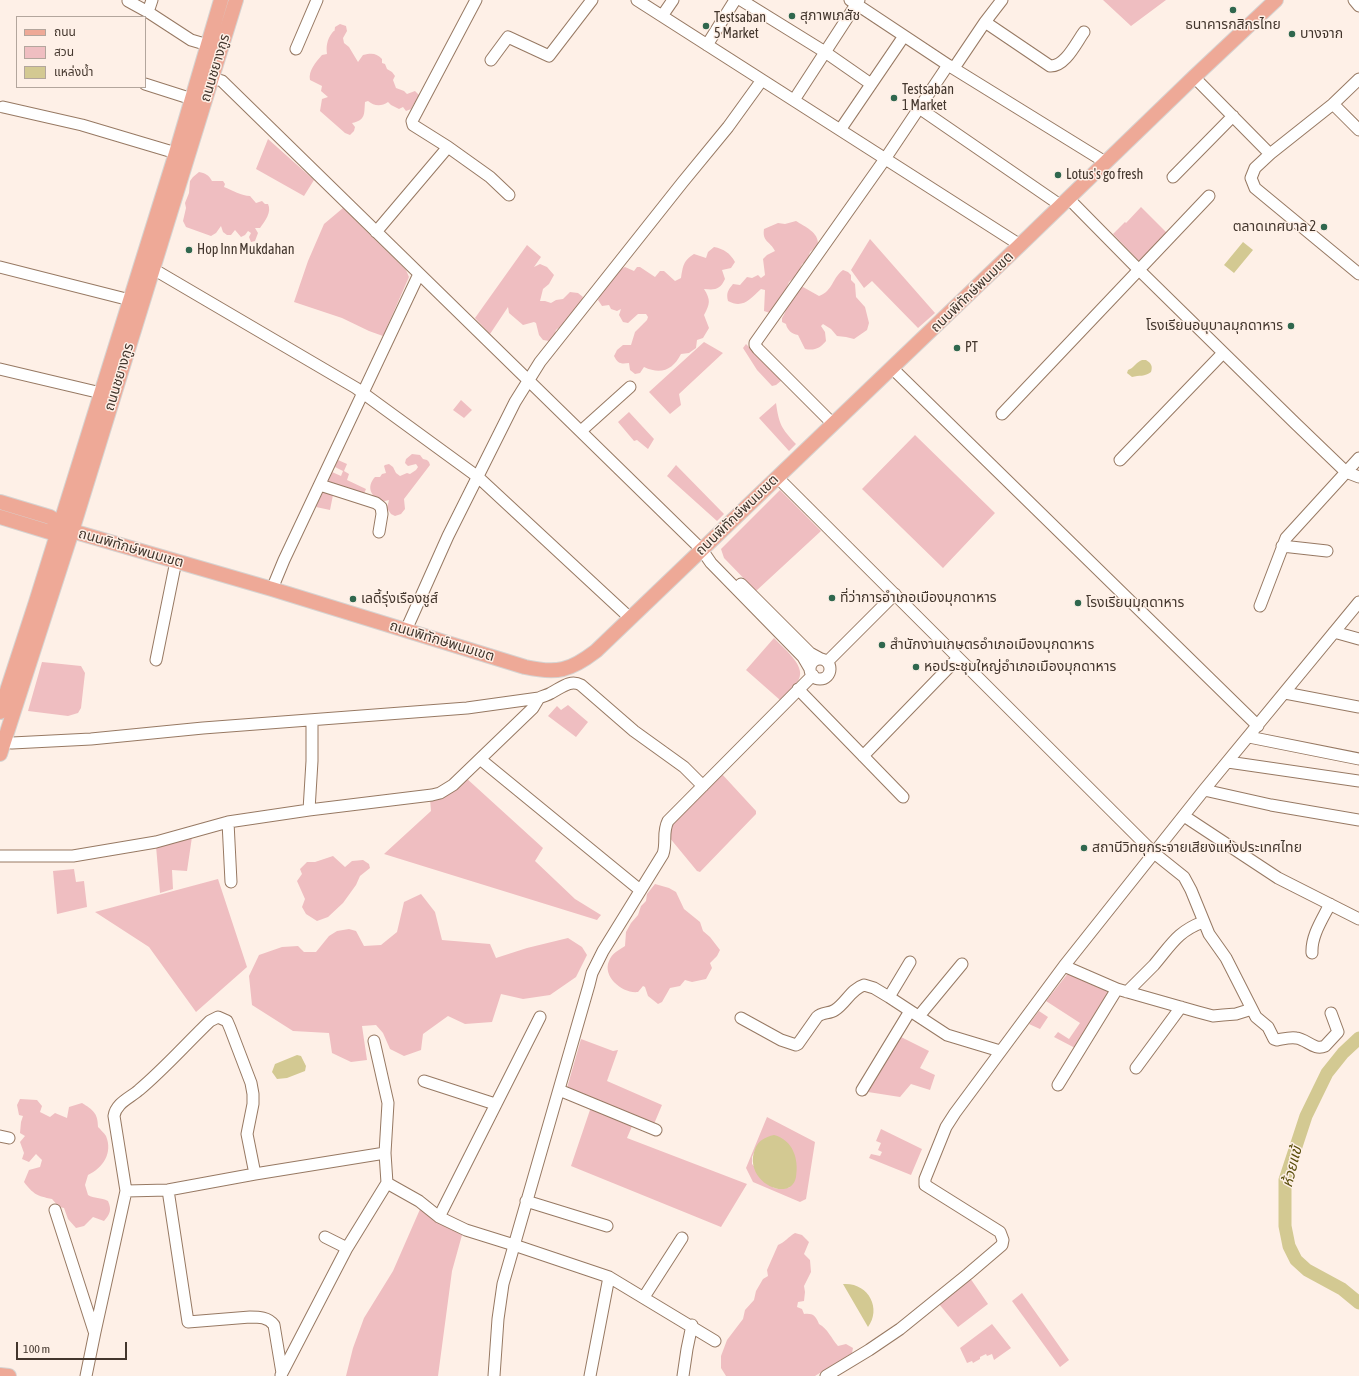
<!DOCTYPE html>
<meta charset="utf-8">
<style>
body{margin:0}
#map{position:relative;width:1359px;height:1376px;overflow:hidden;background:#fef0e7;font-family:"Asap Condensed","Noto Sans Thai",sans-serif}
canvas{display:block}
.legend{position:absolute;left:16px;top:16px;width:130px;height:72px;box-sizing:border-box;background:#fef0e7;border:1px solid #b3a69d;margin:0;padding:5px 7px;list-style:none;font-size:12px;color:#43362d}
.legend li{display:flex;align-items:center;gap:8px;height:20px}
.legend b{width:20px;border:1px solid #b3a69d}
.scale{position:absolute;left:16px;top:1342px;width:111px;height:18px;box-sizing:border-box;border:2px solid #43362d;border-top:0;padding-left:5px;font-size:12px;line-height:14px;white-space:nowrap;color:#43362d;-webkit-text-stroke:3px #fef0e7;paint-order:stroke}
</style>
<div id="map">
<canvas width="1359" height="1376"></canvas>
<ul class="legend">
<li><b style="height:5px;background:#eea997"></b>ถนน</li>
<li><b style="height:11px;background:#efbec1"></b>สวน</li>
<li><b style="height:11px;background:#d3c992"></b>แหล่งน้ำ</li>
</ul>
<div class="scale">100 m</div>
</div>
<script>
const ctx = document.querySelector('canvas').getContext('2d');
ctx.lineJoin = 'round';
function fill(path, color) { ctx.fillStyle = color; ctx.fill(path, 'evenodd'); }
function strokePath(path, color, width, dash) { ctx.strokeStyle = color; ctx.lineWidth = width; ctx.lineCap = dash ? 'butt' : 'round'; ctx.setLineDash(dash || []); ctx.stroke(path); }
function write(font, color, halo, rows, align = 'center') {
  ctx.font = font + ' "Asap Condensed","Noto Sans Thai",sans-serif'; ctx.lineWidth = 3; ctx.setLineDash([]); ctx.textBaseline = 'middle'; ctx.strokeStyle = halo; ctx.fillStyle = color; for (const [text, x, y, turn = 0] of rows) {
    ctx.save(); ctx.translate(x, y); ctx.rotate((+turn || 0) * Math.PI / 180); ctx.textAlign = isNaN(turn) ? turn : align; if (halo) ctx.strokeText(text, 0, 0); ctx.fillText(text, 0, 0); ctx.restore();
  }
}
const green = new Path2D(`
 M1103 0H1166L1131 26Z
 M340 24 346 26 347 31 343 38 344 43 349 47 358 62 363 55C372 53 376 53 382 59V63L385 64 387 69 392 72 395 76 393 80 396 88 404 91 407 94 415 91 419 95 411 109 406 111 403 107 399 109 391 105 388 102C381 107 374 106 368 101L365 102C364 114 366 120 352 123L355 127 354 131 350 135 345 133 320 111 322 99 328 97 321 91 322 86 310 80C308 71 316 62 322 55L327 54C326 46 327 40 332 33 336 28 334 34 335 27Z
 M268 139 314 180 304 196 256 169Z
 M199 172C205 173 209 175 212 181H223L225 184 224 187C232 190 242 196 250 196L256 203 262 201 265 204H268C272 212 265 221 260 228H255L258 233 255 241 251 242 249 237 251 233 248 231 245 235 241 237 235 230 231 235H227L223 232 221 226 216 233 211 236 186 227 183 221 186 208 185 203 189 193 190 181 193 177Z
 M1141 207 1167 233 1140 260H1138L1113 234 1125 222 1126 223Z
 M343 208 406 270 409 277 383 336 369 331 342 318 294 302 308 261 324 224Z
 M796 221C805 227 819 232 818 245L810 252 807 262 802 264 799 273 789 282 785 292 780 297 770 313 764 311 765 290 761 289C750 299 743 309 728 301 726 293 728 290 733 284L740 285 747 277 752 278 758 275 761 278 765 275 763 259 767 255 775 251C770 241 762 242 764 229L778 223 785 224Z
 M870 239 935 313 918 328 872 281 864 288 851 270Z
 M527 245 541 257 534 267 540 264 547 267 554 275 549 284 543 289 540 301H545L551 303 556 300 563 299 570 292 578 293 583 297C578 309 567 322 556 330L554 337 549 341 543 340 539 335 536 323 534 322 523 325 509 313 508 307 490 334 475 318Z
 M714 247C724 249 730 253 735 262L731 268 722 270 725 279C720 290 715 290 704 289 711 300 710 304 704 315L709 328 703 338 697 340 696 348 689 353 681 354C673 370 661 375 644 367L640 373 635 374 630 370 629 363C621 364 618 364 614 356L617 350 623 345H631L635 332 647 320 648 317 646 314H638L628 323 623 322 619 315 621 309 617 311 611 309 609 305 602 306 598 300 601 294 621 269 625 267 634 271 637 267H640L655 277 660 271H664L675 281 681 278C683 266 683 261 694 254L706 258 708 252Z
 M843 270 848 272 851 275V280L855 284 856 297 865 307 869 323 867 330 854 339 846 337 837 336 831 329 823 324 821 326 825 332 826 341C820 348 815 351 805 349L798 335C792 334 787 330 786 324L782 322V318C788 310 787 297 797 293L799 288 803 287 819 296C833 291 832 278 843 270Z
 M704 342 723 353 679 394 681 405 670 414 649 392Z
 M746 344 782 380 776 385 772 386 757 370 743 348Z
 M461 400 472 410 464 418 453 410Z
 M776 403C779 424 781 428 796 444L789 451 759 418Z
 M629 412 654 439 648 449 637 440 634 441 618 422Z
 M915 435 995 513 943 568 862 489Z
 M412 454 420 455 423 459 427 460 429 462 430 465 404 499 405 509 401 514 395 516 391 514 387 508 389 500 381 502C371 496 366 487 375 477H380L382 474 386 473 384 466 385 465 389 464 393 467 396 473 400 476 407 473 410 474 416 470 418 467 416 464 408 466 405 463 406 459Z
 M338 460 347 464 344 471 349 474 347 480 366 489 363 496 327 484 332 472 341 476 343 471 335 467Z
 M676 465 724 514 717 521 667 476Z
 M324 490 333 495 330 510 316 507Z
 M780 490 821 531 756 591 724 558 721 549Z
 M774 638C782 647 806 665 799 679 795 686 786 693 780 700L746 670Z
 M42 662 81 666 85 673 81 708 78 713 68 716 28 711Z
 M568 705 588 722 576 737 548 716 557 706 561 710Z
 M721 773 756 811V814L700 872 697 871 669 837 670 826Z
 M465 777 543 848 535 861 575 899 601 915 597 920 384 854 431 811 430 799Z
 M192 837 187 871 172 870 173 889 160 893 156 846Z
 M333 856 345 867 352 861 363 860 369 864 370 868 360 876 356 885 343 903 328 917 317 921 306 914 302 907 305 899 297 881 302 874 300 869 307 862H315Z
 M74 869 76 882 84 881 87 907 57 914 53 871Z
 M218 879 247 967 196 1012 149 947 95 912Z
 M655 884 669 888 676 892 684 909 700 922 703 931 710 937 720 950 717 956 710 963 712 968 706 979 692 982 685 980 680 986 670 988 662 1002 658 1004 648 996 645 987 643 986 638 992C623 994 602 977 609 961 612 953 619 950 625 946L626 932 631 923 638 915 641 906 646 901 647 894Z
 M421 894 435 912 442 940 490 944 496 958 527 948 568 938 582 947 587 955 576 977 550 995 523 999 501 994 492 1022 465 1024 448 1016 423 1034 421 1050 404 1056 390 1049 383 1033 376 1025 362 1026 367 1060 351 1062 332 1053 329 1033 293 1031 252 1005 249 976 259 955 282 947 298 946 304 952H316L329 936 337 931 349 929 356 931 364 946 381 945 397 932 404 902Z
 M1069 972 1110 990 1077 1049 1054 1037 1058 1032 1069 1039 1080 1023 1046 1001Z
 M1039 1011 1048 1017 1040 1029 1029 1024Z
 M901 1037 929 1051 920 1068 935 1075 930 1090 911 1084 900 1097 868 1092Z
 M581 1039 613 1051 618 1050 607 1081 662 1105 654 1124 567 1088Z
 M20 1099 37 1100 42 1106 40 1112 50 1117 55 1113 67 1118 69 1107 82 1103C93 1110 98 1113 98 1127 100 1129 104 1133 106 1136 113 1153 103 1168 88 1175L85 1185 88 1195C94 1199 101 1197 108 1201 112 1210 110 1214 104 1221L93 1217 84 1226 76 1228 68 1219 64 1208 59 1207 52 1199C37 1196 33 1194 24 1182L29 1170 40 1167 42 1160 36 1154 29 1162 22 1159 24 1153 20 1142 25 1136 20 1133 21 1122 23 1116 19 1115 17 1105Z
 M591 1107 633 1124 627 1138 747 1184 721 1227 571 1166Z
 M767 1117 815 1142 806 1199 800 1202 753 1182 746 1168ZM756 1148 790 1187 782 1189 774 1188 752 1164V1157Z
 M881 1129 922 1149 911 1175 869 1158 871 1154 880 1156 882 1152 878 1150 881 1143 876 1141Z
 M421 1207 434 1220 462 1235 452 1271 438 1376H346L353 1348 364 1318 393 1271Z
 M795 1233 802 1235 809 1242 804 1254 810 1260 811 1272 804 1286 805 1292 804 1301 798 1302 797 1307 802 1309 804 1314C813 1313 816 1316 819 1324 828 1329 831 1338 838 1346L846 1344 853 1348 852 1353 815 1376H726L721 1368V1356L727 1340 743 1319 745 1310 754 1300 756 1291 763 1279 768 1276 767 1270 778 1245C785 1242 788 1237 795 1233Z
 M970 1278 988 1304 958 1327 939 1304Z
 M1022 1293 1069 1360 1060 1367 1012 1301Z
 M992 1324 1011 1348 994 1360 992 1354 987 1356 986 1354 980 1357V1359L973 1363 972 1361 967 1363 960 1348Z`);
const water = new Path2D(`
 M1243 242 1253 250 1234 273 1224 265Z
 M1142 360H1146C1151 363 1153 366 1151 372 1145 377 1139 375 1132 377L1127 373 1128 370C1134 368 1136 362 1142 360Z
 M297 1055 301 1056 306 1066 305 1071 287 1078 277 1079 272 1072 275 1064Z
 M774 1135C793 1140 799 1159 796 1177 791 1204 742 1182 755 1149 758 1141 765 1137 774 1135Z
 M843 1284C868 1282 882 1308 868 1327Z`);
const river = new Path2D(`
 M1359 1038 1343 1053 1327 1073 1306 1116 1285 1180V1226L1289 1246 1296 1260 1307 1270 1342 1289 1359 1303`);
const minor = new Path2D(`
 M637 0 1020 245
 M741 0 825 52 871 84
 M850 0 948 65 1105 162
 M1354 0 1359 6
 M128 1 148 12 191 40 208 45
 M148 12 152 0
 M662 16 673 0
 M985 22 1050 66C1065 67 1076 43 1084 32
 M707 45 735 0
 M296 49 317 0
 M491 60 508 37 549 56 592 0
 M954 68 985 22 1002 0
 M1194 77 1270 154
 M212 78 222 81 702 550 711 563 803 657 810 669
 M1359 79 1333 104 1270 154 1255 168 1251 178 1255 188 1359 274
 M145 84 192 99
 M794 100 859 0
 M1333 104 1359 130
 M3 107 82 125 176 153
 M919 108 1060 205
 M840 130 904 36
 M448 147 413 125 412 121 476 0
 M1173 177 1233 116
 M1068 198 1138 269 1295 423 1346 472 1359 477
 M376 232 448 147 490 177 509 195
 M0 267 130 300
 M152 270 160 273 356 388 478 477 630 618
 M892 368 1258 726
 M0 369 101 393
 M1002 414 1209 196
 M833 424 758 349 755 345V343L885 159 948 65
 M581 431 630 387
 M1120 460 1223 353
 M777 477 1154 853 1184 877 1191 890 1209 934 1226 958 1256 1017 1268 1027 1274 1039 1277 1040C1283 1039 1290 1037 1296 1038 1307 1039 1314 1051 1325 1046L1338 1032 1331 1013
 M320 485 376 503 381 507 382 514 379 532
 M1282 546 1327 551
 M741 584 810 653 821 659
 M272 589 284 560 419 274
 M1260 606 1286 538 1359 458
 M406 630 448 536 515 402 540 362 682 183 728 127 762 80
 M1334 632 1359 639
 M810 669a10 10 0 1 1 20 0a10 10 0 1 1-20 0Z
 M156 660 176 561
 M827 662 895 594
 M798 689 903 797
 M1285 693 1359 707
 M1249 737 1359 759
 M4 742 12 743 91 739 203 728 467 708 539 698C543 696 548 695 551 693 561 688 570 679 581 685L634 731 684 767 703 786
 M863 756 958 658
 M480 759 640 890
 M1228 762 1359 781
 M1204 790 1271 805 1359 820
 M309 810 312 761V720
 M1184 816 1278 878 1359 919
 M228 822 231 882
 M0 856H73L156 842 228 822 309 810 432 795 440 793 453 785 533 708 539 698
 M1312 953C1311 936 1322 920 1330 904
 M1064 966 1117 989 1198 1012 1213 1016 1223 1015 1236 1014 1252 1009
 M1127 992C1136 983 1145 974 1154 965 1171 945 1178 931 1203 922
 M889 997 910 962
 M919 1016 962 964
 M741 1018 781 1040 796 1045 798 1044 817 1017C822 1012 829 1014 835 1010 846 1003 851 989 864 985L874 988 889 997 947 1035 1000 1051
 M374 1041 388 1103 385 1153 387 1183 419 1201 439 1217 466 1230 514 1245 609 1277 715 1341
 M1136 1068 1181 1007
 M424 1081 495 1104
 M1058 1085 1117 989
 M559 1090 656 1130
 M862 1090 910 1011
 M0 1136 9 1138
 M168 1190 188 1322 250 1317C259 1317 268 1317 274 1325L282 1373
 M126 1191 168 1190 255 1174 385 1153
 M526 1201 607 1226
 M55 1210 94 1331
 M439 1217 540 1017
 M325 1237 347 1248
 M644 1297 682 1238
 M281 1375 347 1248 387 1183
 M86 1376 95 1332 126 1191 114 1116C116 1103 130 1098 139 1090 164 1069 186 1044 210 1021L218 1017 227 1021 230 1028 251 1083 253 1094V1104L247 1134 255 1174
 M494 1376 498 1319 503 1284 589 985 592 973 603 951 663 854C667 842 662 833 668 821L813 675
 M590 1376 609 1277
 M683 1376 687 1349 692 1325
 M826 1376 869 1350 900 1329 968 1274 1002 1245 1003 1240 1000 1232 925 1185V1179L946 1127 955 1113 1064 966 1204 790 1359 602`);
const major = new Path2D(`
 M0 502 50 517 72 531 272 589 525 667C557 674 570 671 596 651L1020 245 1194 77 1276 0
 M0 517 56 534 65 532
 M0 712 36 602 176 153 221 0
 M0 754 72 531 236 0
 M0 1375 9 1376`);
const markers = [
 [1233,10,4,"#30674e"],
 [792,16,4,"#30674e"],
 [706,26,4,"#30674e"],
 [1292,34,4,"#30674e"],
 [894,98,4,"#30674e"],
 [1058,175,4,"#30674e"],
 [1324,227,4,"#30674e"],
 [189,250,4,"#30674e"],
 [1291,326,4,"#30674e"],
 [957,348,4,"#30674e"],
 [832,598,4,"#30674e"],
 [353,599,4,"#30674e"],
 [1078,603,4,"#30674e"],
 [882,645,4,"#30674e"],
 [916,667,4,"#30674e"],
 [1084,848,4,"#30674e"]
];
const poiNames = [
 ["สุภาพเภสัช",800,16],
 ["Testsaban",714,18],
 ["5 Market",714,34],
 ["ธนาคารกสิกรไทย",1233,25,"center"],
 ["บางจาก",1300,34],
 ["Testsaban",902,90],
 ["1 Market",902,106],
 ["Lotus's go fresh",1066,175],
 ["ตลาดเทศบาล 2",1316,227,"right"],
 ["Hop Inn Mukdahan",197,250],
 ["โรงเรียนอนุบาลมุกดาหาร",1283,326,"right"],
 ["PT",965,348],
 ["ที่ว่าการอำเภอเมืองมุกดาหาร",840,598],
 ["เลดี้รุ่งเรืองชูส์",361,599],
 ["โรงเรียนมุกดาหาร",1086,603],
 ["สำนักงานเกษตรอำเภอเมืองมุกดาหาร",890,645],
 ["หอประชุมใหญ่อำเภอเมืองมุกดาหาร",924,667],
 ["สถานีวิทยุกระจายเสียงแห่งประเทศไทย",1092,848]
];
const streetNames = [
 ["ถนนชยางกูร",215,68,-73],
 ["ถนนพิทักษ์พนมเขต",972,292,-44],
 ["ถนนชยางกูร",119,377,-73],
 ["ถนนพิทักษ์พนมเขต",737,515,-44],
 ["ถนนพิทักษ์พนมเขต",131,548,16],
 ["ถนนพิทักษ์พนมเขต",442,641,17]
];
const waterNames = [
 ["ห้วยแข้",1292,1167,-76]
];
fill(green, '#efbec1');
fill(water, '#d3c992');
strokePath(river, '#d3c992', 13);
strokePath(minor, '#977963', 13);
strokePath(major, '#d6d3d1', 16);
strokePath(minor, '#fff', 11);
strokePath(major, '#eea997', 14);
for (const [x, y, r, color] of markers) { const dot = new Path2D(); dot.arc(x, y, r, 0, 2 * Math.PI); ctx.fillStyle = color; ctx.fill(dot); strokePath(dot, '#fef0e7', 1.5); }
write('14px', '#43362d', '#fef0e7', poiNames, 'left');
write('14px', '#43362d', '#fef0e7', streetNames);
write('italic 15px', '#5b4f0e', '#fef0e7', waterNames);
</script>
